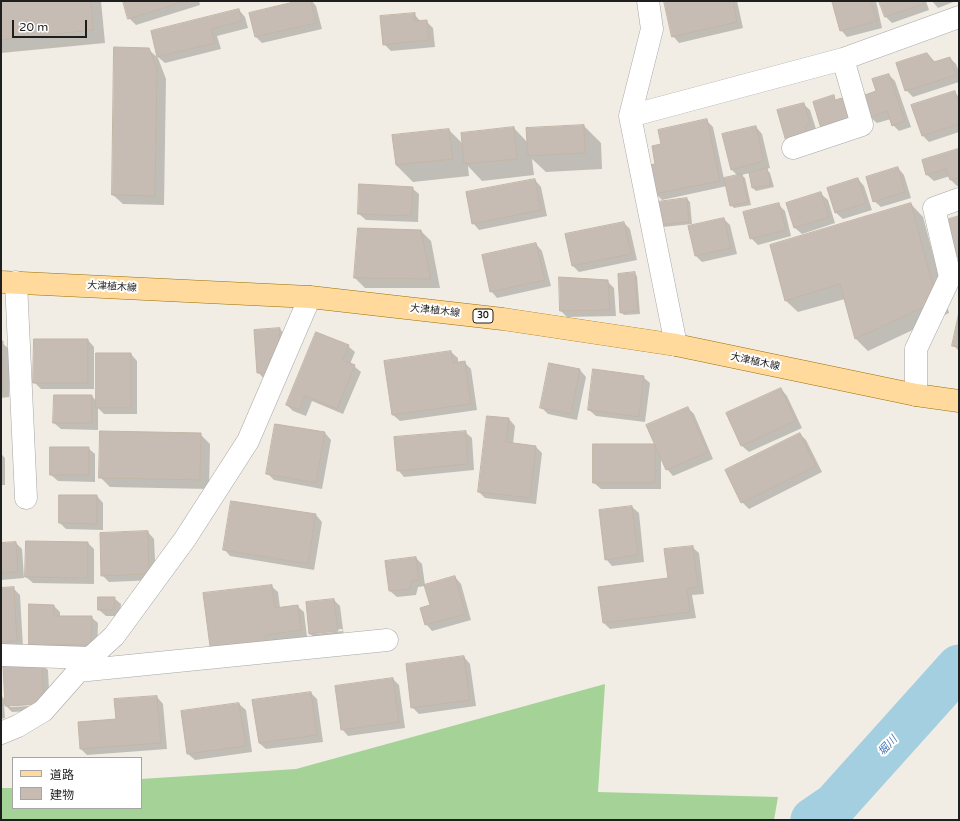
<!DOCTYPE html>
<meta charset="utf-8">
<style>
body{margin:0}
#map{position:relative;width:960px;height:821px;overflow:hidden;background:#f1ede5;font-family:"Varela Round","Noto Sans JP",sans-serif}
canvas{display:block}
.frame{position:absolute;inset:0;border:2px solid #1f1f1f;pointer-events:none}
.legend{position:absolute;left:12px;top:757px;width:130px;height:52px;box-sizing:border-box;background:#fff;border:1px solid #a5a5a5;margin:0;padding:5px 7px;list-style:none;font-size:12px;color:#1f1f1f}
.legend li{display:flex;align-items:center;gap:8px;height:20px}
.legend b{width:20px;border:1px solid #a5a5a5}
.scale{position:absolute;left:12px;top:20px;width:75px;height:18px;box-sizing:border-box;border:2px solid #1f1f1f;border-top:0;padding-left:5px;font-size:12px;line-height:14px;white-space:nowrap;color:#1f1f1f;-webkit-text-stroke:3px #fff;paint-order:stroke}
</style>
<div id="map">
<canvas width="960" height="821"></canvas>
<div class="frame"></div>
<ul class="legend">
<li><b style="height:5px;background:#ffda9c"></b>道路</li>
<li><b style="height:11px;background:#c6bcb4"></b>建物</li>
</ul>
<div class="scale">20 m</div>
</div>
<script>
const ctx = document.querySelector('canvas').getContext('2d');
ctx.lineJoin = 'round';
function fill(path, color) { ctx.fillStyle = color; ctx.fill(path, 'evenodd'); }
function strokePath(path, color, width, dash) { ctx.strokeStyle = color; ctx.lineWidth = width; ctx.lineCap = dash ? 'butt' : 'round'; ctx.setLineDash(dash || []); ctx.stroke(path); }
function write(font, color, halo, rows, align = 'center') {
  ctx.font = font + ' "Varela Round","Noto Sans JP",sans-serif'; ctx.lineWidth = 4; ctx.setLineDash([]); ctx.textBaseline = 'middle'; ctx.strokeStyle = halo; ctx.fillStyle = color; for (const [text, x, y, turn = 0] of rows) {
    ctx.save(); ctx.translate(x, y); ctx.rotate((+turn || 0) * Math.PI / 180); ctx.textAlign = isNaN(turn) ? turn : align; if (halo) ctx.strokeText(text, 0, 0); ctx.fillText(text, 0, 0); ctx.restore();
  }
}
const forest = new Path2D(`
 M605 684 598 792 778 797 774 820H1V788H13V808H141V779L296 769Z`);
const shadow = new Path2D(`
 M1 1H101L105 43 1 53Z
 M124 1H199L200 5 136 25 129 18Z
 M303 1H312L316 6 322 29 262 43 256 37Z
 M665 1H737L743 28 679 43 673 36Z
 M839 1H876L882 28 847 37 841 30Z
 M880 1H926L929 10 892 23 886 17Z
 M932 1H956L938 8Z
 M239 10 245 17 248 28 217 36 221 49 165 63 158 57 152 32Z
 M414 14 421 22 426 21 433 28 435 47 391 51 384 44Z
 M148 49 158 58 166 79 164 205 123 204 113 195Z
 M927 54 935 62 950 58 956 64 959 72V82L913 97 906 90Z
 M889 75 895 81 911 127 899 131 893 125 891 119 877 123 870 117 877 92Z
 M954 92 959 97V132L929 142 923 136Z
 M803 104 810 110 816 129 788 144Z
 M707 121 713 127 724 179 738 176 731 169 756 127 762 134 770 168 766 169 770 173 774 187 756 191 753 188 750 173 741 175 745 178 751 205 734 208 731 205 727 186 662 200 656 194 657 165 662 145Z
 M584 126 601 143 602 169 546 172 532 159 534 175 482 181 468 166 469 176 413 182 396 165 393 136 449 130 463 144 514 128 528 143Z
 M957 150 959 152V186H957L951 180 950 176 934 181 927 175 923 161Z
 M898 168 904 175 911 198 881 207 874 201Z
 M858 179 864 186 872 210 843 219 836 213 828 189Z
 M535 180 541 187 547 216 479 230 473 223Z
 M412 188 419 194 418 222 366 220 359 214Z
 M821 194 828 200 835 223 802 234 795 228 788 204Z
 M687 199 690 202 692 224 663 227 660 224Z
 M778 204 785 211 791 236 758 245 751 238Z
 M911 204 923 217 949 313 868 351 856 339 845 299 798 312 785 300Z
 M724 219 730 225 737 254 702 262 696 256Z
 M624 223 630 229 637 260 579 272 573 266Z
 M421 231 431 241 440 288H365L355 278Z
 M536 244 542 251 551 286 497 298 491 291Z
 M634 273 637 276 640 314 624 315 621 312Z
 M607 281 614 288 616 316 567 317 561 311Z
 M959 317V351L953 345Z
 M280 329 286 336 264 379 258 372 255 331Z
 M88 340 94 347V389H41L34 382Z
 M1 342 9 349V397L1 398Z
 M348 346 355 352 350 364 354 366 361 372 343 414 312 401 306 416 293 411 287 405Z
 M451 352 458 358V363L464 362 471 369 477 410 400 421 393 415Z
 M131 354 137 361V414H104L98 408V430L61 429 54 423 92 396 97 402Z
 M550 364 580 370 586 377 577 420 548 414 541 407Z
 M643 377 650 383 645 422 596 416 589 410Z
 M781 389 787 396 802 428 749 452 742 446 727 414Z
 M688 408 694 414 713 459 673 476 667 469 661 457V489H601L594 483V445H656Z
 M1 412 2 413 1 440Z
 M509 419 515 426 513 444 536 447 542 453 536 504 485 498 479 492Z
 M465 432 472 438 474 470 404 477 398 470Z
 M325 433 331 440 322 489 274 480 268 474Z
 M200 434 210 444 209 489 110 487 100 477Z
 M800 434 806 440 822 472 749 509 742 502Z
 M88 448 95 454V482L58 481 51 475Z
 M1 454 5 458V485H1Z
 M97 496 103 503V530L66 529 60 523Z
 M632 507 639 513 644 562 612 566 606 559Z
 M316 515 322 522 314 570 230 556 224 549Z
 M148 532 154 539 156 580 109 582 102 575Z
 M16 543 22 549 24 578 1 580V544Z
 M88 543 94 549V584L33 583 26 577Z
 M692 547 699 553 704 594 692 595 696 618 610 629 604 623 669 579Z
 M416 558 422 564 425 585 455 577 461 584 471 620 432 631 426 624 431 606 425 586 418 587 416 595 397 597 390 591Z
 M271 586 278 592 280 608 297 606 304 612 307 637 272 641 218 660Z
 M13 588 20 595 23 647 1 649V589Z
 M114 598 121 604 120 616H106L99 610Z
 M334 600 340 606 344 637 317 640 310 634ZM342 629 343 631 315 634V632Z
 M54 606 60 612V617H91L98 623 97 651H37L30 645Z
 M464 657 470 664 476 706 419 714 412 707Z
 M42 664 48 670 50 710 12 712 4 704 5 718 1 719V695L5 700ZM49 703V705L10 707V705Z
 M393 679 399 685 405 728 348 736 342 729Z
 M311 693 317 699 323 742 266 749 259 743Z
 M157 697 163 704 167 749 87 755 81 749 117 720Z
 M239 704 246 710 252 752 195 760 188 754Z`);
const river = new Path2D(`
 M813 820 835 805 959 667`);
const building = new Path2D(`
 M1 1H91L93 30 1 40Z
 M123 1H186L128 19Z
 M298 1H311L316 23 255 37 249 13Z
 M664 1H733L737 22 672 37Z
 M835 1H871L877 21 840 31 832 2Z
 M879 1H923L924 4 885 17Z
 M239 9 242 21 211 29 215 43 157 57 151 31Z
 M415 13V21L427 20 429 40 383 45 380 16Z
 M114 47 149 48 157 69 155 196 112 195Z
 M927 53 934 62 950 57 956 75 905 91 896 63Z
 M889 74 905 121 892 126 887 111 869 118 862 96 876 91 872 79Z
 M955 91 959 104V124L922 136 911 105Z
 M834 95 835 100 846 97 854 126 823 135 813 102Z
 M804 103 810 123 805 126 808 139 787 145 777 110Z
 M707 119 720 181 655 194 649 165 655 164 652 146 661 144 658 130Z
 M584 125 585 153 528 156 526 128Z
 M756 126 764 161 731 170 722 134Z
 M514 127 517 159 464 164 461 133Z
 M449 129 453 159 396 165 392 135Z
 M958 149 959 153V178L950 180 946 169 926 175 922 160Z
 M898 167 905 192 873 202 866 177Z
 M767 168 771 185 752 188 749 173Z
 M742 174 748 202 730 206 724 178Z
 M858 178 866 203 835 213 827 188Z
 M535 179 541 210 472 224 466 192Z
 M359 184 413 187 411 216 358 214Z
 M821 192 829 217 794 228 786 203Z
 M687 198 689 222 659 225 657 202Z
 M779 203 786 230 750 239 743 212Z
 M911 203 937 301 855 339 840 284 785 301 770 245Z
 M959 216V258H958L946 220Z
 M724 218 731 248 695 256 688 226Z
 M624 222 631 254 572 266 565 234Z
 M358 228 421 230 431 279 354 278Z
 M536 243 545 280 490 292 482 255Z
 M635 272 638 311 620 313 618 274Z
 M559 277 608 280 610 310 560 311Z
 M959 312V347L952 346Z
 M280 328 277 373H257L254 330Z
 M316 332 349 345 343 360 355 365 337 409 305 396 299 410 286 405Z
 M34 339H88V383H33Z
 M1 341H3V391H1Z
 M451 351 453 363 465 361 471 404 392 415 384 361Z
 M96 353H131V408H96Z
 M549 363 580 369 571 414 540 408Z
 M593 369 644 376 639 417 588 410Z
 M781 388 796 421 741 446 726 413Z
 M54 395H92V423H53Z
 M688 407 708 452 666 470 646 425Z
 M487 416 509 418 506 442 536 446 530 498 478 492Z
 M275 424 325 432 316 483 266 474Z
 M100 431 201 433 200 480 99 478Z
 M466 431 468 464 397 471 394 437Z
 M800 433 816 466 741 503 725 470Z
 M593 444H655V483H593Z
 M50 447H89V475H50Z
 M59 495H97V524L59 523Z
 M231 501 316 514 308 564 223 550Z
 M632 506 638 555 605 560 599 510Z
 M148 531 149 574 101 576 100 533Z
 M26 541 88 542V578L25 577Z
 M16 542 18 572 1 573V543Z
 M693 546 698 587 687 589 690 612 603 623 598 587 668 578 664 549Z
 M416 557 419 580 411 581 410 589 389 591 385 561Z
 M455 576 466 614 425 625 420 608 430 605 424 585Z
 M272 585 275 608 298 605 301 630 266 635 263 648 211 654 203 593Z
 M14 587 17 641 1 642V588Z
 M98 597H115L114 610H98Z
 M334 599 338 631 309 634 306 602Z
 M29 604 54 605V616H92L91 645H29Z
 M464 656 470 700 411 708 406 664Z
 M42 663 44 704 5 706 3 665Z
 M393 678 399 722 341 730 335 686Z
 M311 692 317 735 259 743 252 700Z
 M157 696 161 743 80 749 78 722 116 719 114 699Z
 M239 703 246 746 187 754 181 711Z`);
const minor = new Path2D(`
 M648 1 652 29 630 116 676 345
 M630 116 843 59 959 17
 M793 148 862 125 843 59
 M16 282 26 498
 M916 395V349L950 277 934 208 959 199
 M1 655 90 658
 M78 671 387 640
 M1 733 18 726 43 711 90 658 114 636 185 539 248 441 310 297`);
const major = new Path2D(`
 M1 282 310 297 503 319 676 345 916 395 959 401`);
const shields = [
 [483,316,20]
];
const shieldNames = [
 ["30",483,316]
];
const streetNames = [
 ["大津植木線",112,287,3],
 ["大津植木線",435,311,6],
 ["大津植木線",755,362,12]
];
const waterNames = [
 ["堀川",888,746,-48]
];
fill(forest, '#a5d397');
fill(shadow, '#0003');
strokePath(river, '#a3cfe1', 45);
fill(building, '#c6bcb4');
strokePath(building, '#c3b5a6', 1);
strokePath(minor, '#a6a6a6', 23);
strokePath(major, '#9b7000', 23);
strokePath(minor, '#fff', 22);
strokePath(major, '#ffda9c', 22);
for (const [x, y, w] of shields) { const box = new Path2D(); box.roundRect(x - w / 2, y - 7, w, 14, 3); ctx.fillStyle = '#fff'; ctx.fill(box); strokePath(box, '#1f1f1f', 1); }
write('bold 9px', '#1f1f1f', null, shieldNames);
write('10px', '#1f1f1f', '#fff', streetNames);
write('italic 11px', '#4577b6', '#fff', waterNames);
</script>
